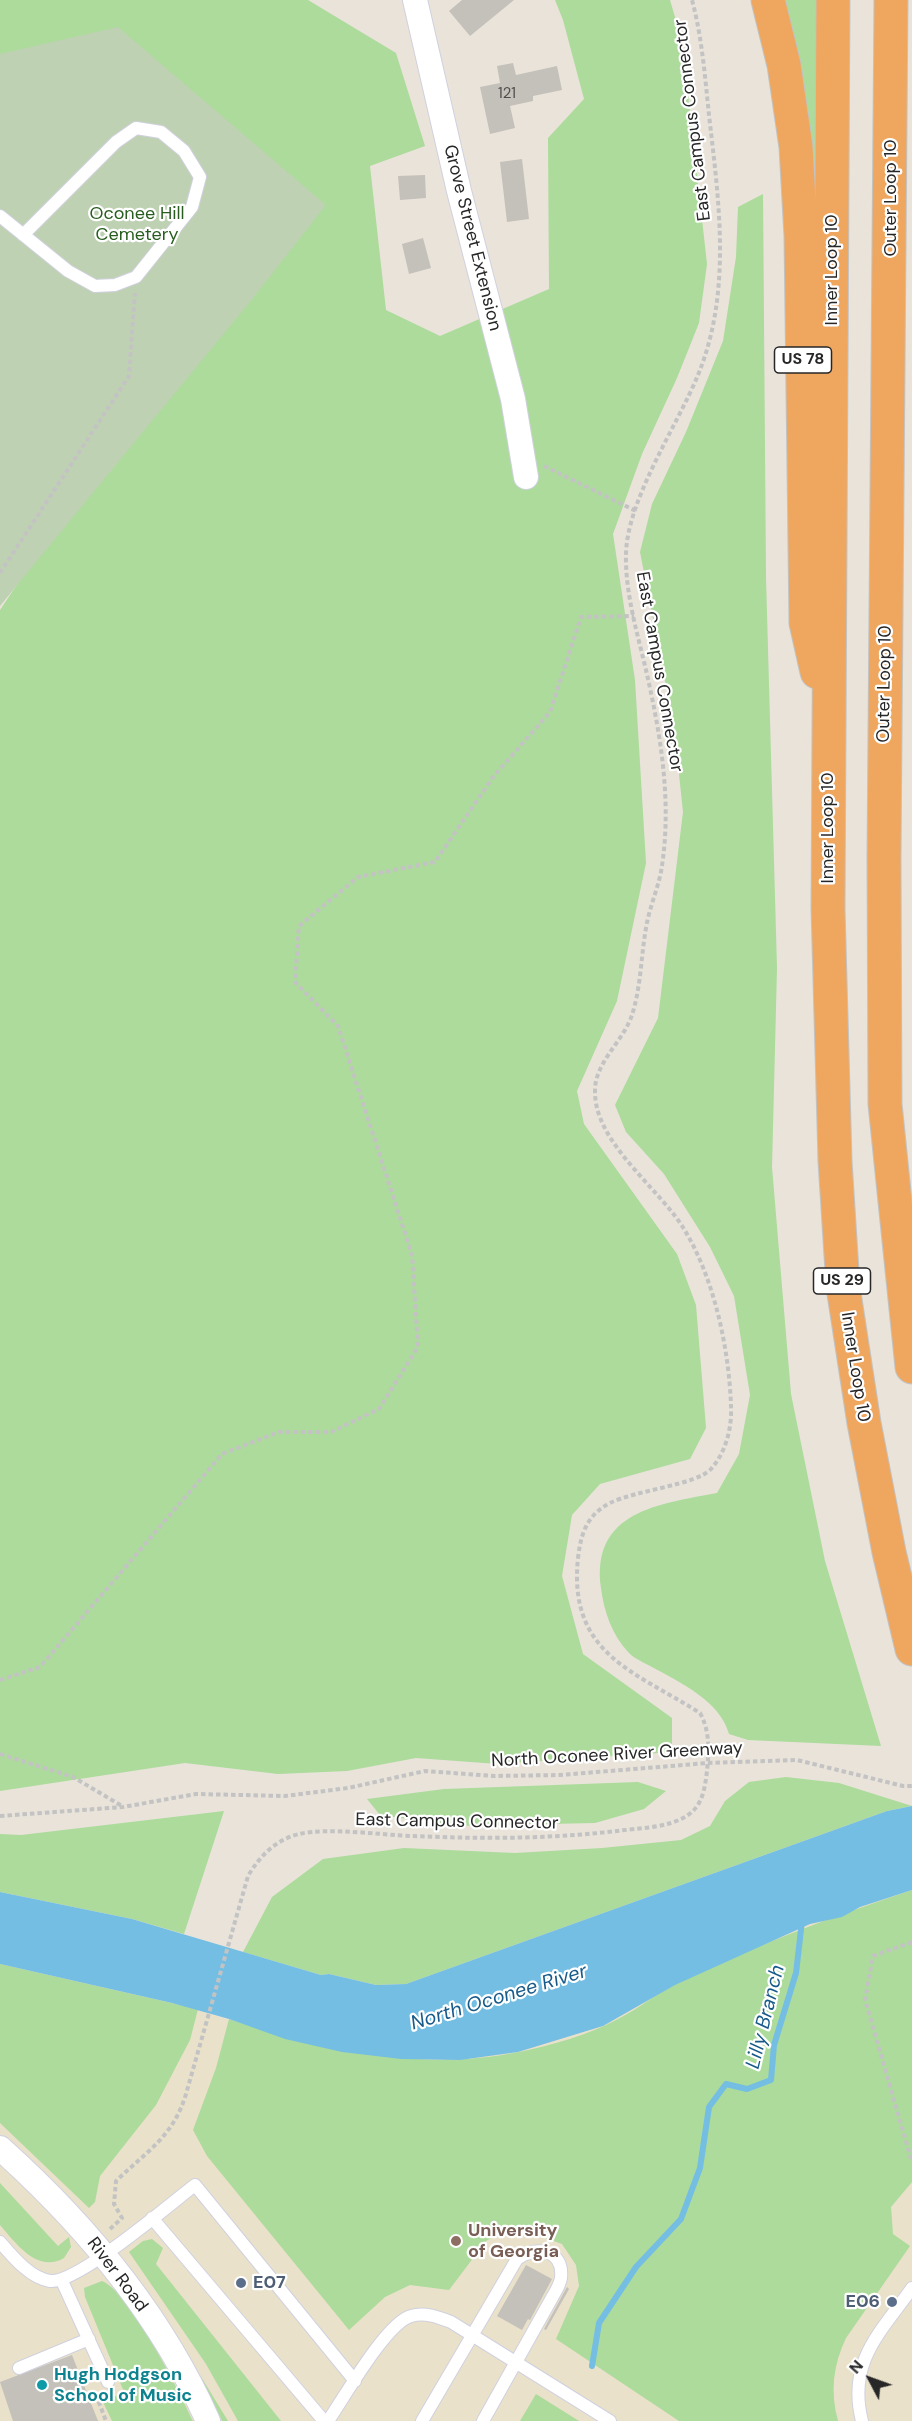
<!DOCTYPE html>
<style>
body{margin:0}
#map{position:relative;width:912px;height:2421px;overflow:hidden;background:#e9e3da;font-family:"DM Sans",sans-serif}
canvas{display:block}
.north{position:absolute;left:840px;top:2349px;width:60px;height:60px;-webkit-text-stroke:4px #fff;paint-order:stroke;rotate:311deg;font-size:16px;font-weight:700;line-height:24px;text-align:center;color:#272727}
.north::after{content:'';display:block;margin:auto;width:21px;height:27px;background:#272727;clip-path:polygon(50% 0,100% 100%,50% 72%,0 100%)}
</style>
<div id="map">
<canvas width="912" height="2421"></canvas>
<div class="north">N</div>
</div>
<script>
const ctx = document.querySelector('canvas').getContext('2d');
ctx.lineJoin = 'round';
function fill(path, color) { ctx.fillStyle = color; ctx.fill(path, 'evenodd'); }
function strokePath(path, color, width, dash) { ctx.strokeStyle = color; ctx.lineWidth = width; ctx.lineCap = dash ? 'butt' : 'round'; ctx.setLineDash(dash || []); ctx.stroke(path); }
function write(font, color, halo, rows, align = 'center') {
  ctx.font = font + ' "DM Sans",sans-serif'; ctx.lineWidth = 4.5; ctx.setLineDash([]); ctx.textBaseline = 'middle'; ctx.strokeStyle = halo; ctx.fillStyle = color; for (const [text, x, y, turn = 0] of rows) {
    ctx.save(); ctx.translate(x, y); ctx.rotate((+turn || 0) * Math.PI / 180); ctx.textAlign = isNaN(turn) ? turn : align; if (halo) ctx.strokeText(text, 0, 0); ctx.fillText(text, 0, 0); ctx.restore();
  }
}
const education = new Path2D(`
 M912 1890V2421H0V1964L172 2003 257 2028 371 2057Z`);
const green = new Path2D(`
 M0 0H308L396 53 425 146 370 166 386 310 440 336 549 289 548 138 584 99 563 20 555 0H670L682 41 707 264 699 323 677 378 642 454 613 534 635 680 646 863 617 1001 577 1091 584 1124 677 1254 696 1305 706 1428 690 1459 600 1484 572 1515 562 1576 583 1654 672 1718V1752L498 1764 416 1758 347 1771 278 1774 185 1763 0 1791V610L103 456 0 74Z
 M784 0H821V233Z
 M763 194 766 578 777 968 772 1167 791 1394 825 1561 881 1746 748 1740 729 1734C720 1701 681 1683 652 1667 645 1663 635 1659 629 1653 612 1635 604 1612 601 1588 591 1511 659 1504 717 1493L739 1454 750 1395 734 1296 710 1247 664 1174 626 1132 615 1105 658 1018 683 812 674 727 640 552 652 504 686 432 723 341 736 257 738 207Z
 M786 1777 839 1783 912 1806 887 1811 406 1984 376 1985 329 1974 321 1975 243 1952 272 1897 323 1859 404 1848 515 1853 602 1848 681 1840 710 1826 725 1801 749 1782Z
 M638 1782 666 1791 644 1809 595 1823 455 1826 380 1815 367 1799 444 1789Z
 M224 1811 184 1934 132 1919 0 1892V1834L21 1835Z
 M912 1890V2182L891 2207 893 2234 910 2246 846 2338C833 2365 830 2392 838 2421H679L556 2339 579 2286 576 2265 562 2244 512 2226 486 2241 449 2290 410 2285 385 2297 349 2330 207 2156 193 2130 216 2068 229 2019C323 2050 420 2072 519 2052 552 2045 588 2035 618 2019 638 2009 656 1994 676 1984 752 1946 832 1917 912 1890Z
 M0 1964 198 2009 190 2040 156 2105 100 2176 95 2202 89 2208 0 2123Z
 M0 2183 58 2246 69 2237 71 2247 64 2258C37 2274 15 2242 0 2225Z
 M152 2239 163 2248 156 2264 281 2421H238L206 2364 129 2252 143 2241Z
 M102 2281C131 2293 178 2390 193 2421H112L103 2402 124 2392 85 2297 84 2288Z
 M200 2375 228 2421H222Z
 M536 2394 579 2421H520Z`);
const cemetery = new Path2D(`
 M118 27 326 205 254 297 0 606V54Z`);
const water = new Path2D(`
 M912 1806V1890L860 1907 842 1917 810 1924 675 1985 603 2026 518 2052 460 2060 401 2059 342 2052 285 2039 229 2019 172 2003 0 1964V1892L132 1919 321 1975 329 1974 376 1985 406 1984 887 1811Z`);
const stream = new Path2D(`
 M592 2366 599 2323 636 2267 681 2219 700 2168 709 2107 726 2084 747 2089 771 2080 774 2045 796 1973 802 1921`);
const building = new Path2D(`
 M462 0H514L470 36 449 11Z
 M513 63 516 75 557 66 562 90 533 96V101L510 106 515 128 490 134 480 87 500 83 497 66Z
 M522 159 529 219 507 222 500 162Z
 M425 175 426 198 400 200 398 176Z
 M423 238 431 268 409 274 402 244Z
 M526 2265 552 2279 530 2320 528 2319 522 2330 497 2316Z
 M567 2287 569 2289 546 2330 544 2329Z
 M72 2355 98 2421H13L0 2382Z`);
const path = new Path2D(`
 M544 466 636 511
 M0 573 129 376 135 293
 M0 1680 40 1667 222 1454 279 1432H331L379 1409 418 1347 412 1255 338 1026 295 982 299 926 358 877 435 862 493 777 550 712 581 617 634 616
 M0 1754 73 1777 122 1806
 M0 1816 123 1807 196 1794 285 1796 348 1788 425 1771 494 1776 560 1775 708 1763 797 1760 903 1786H912
 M912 1942 873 1956 865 2000 912 2162
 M110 2229 122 2218 114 2204 116 2181C147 2151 173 2137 186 2094L248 1876C260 1856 275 1840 299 1834 328 1827 381 1835 413 1836 481 1839 549 1839 617 1831 639 1828 669 1828 688 1815 703 1805 705 1787 707 1771 709 1751 710 1731 700 1713 634 1671 568 1654 578 1558 581 1533 587 1515 610 1503 636 1490 696 1485 711 1469 726 1452 732 1428 731 1406 729 1348 714 1278 684 1229 659 1188 595 1143 595 1092 594 1063 623 1042 632 1015 641 987 641 956 646 928 649 909 657 891 661 872 672 807 662 742 648 679 639 638 625 596 626 554 627 500 677 426 698 375 732 292 719 202 709 115 705 77 702 37 692 0
 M103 2397 98 2400 106 2421`);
const service = new Path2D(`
 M0 216 68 271 95 286 115 285 136 277 192 207 200 177 184 151 161 132 136 128 116 142 23 235
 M152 2218 324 2421
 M0 2242C13 2257 30 2278 50 2281 77 2284 170 2204 195 2185L355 2381
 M62 2281 108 2382
 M19 2368 89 2339
 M328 2421C344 2398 386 2323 411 2316 425 2312 438 2317 451 2322L610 2421
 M422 2421 517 2259C536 2245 564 2249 561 2278 560 2284 556 2291 553 2296L483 2421
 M862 2421C847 2362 880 2333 912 2288`);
const minor = new Path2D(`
 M415 0 459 191 513 399 526 477
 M0 2148C86 2225 161 2315 208 2421`);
const motorway = new Path2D(`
 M768 0 784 65 796 147 801 236 806 623 817 672
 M833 0 828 908 835 1161 843 1287 864 1423 889 1552 912 1649
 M891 0 884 857 885 1104 912 1367`);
const markers = [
 [456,2241,6,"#8d6e63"],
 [241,2283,6,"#5c6f8a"],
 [892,2302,6,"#5c6f8a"],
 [42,2385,6,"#0f9aa8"]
];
const numberNames = [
 ["121",507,94]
];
const shields = [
 [803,360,57],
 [842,1281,57]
];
const shieldNames = [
 ["US 78",803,360],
 ["US 29",842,1281]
];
const streetNames = [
 ["East Campus Connector",693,120,-97],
 ["Outer Loop 10",891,198,-90],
 ["Grove Street Extension",472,238,76],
 ["Inner Loop 10",832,270,-90],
 ["East Campus Connector",659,672,80],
 ["Outer Loop 10",885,684,-89],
 ["Inner Loop 10",828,828,-90],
 ["Inner Loop 10",855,1367,81],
 ["North Oconee River Greenway",617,1755,-3],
 ["East Campus Connector",457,1822,1],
 ["River Road",117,2275,53]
];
const parkNames = [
 ["Oconee Hill",137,214],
 ["Cemetery",137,235]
];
const educationNames = [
 ["University",468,2231],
 ["of Georgia",468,2252]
];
const serviceNames = [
 ["E07",253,2283],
 ["E06",880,2302,"right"]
];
const cultureNames = [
 ["Hugh Hodgson",54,2375],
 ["School of Music",54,2396]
];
const waterNames = [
 ["North Oconee River",499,1998,-17],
 ["Lilly Branch",766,2017,-76]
];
fill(education, '#e9e1ca');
fill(green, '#acdb9b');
fill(cemetery, '#bfd1b3');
fill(water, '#75bee3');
strokePath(stream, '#75bee3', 6);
fill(building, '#c4c0ba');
strokePath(service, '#d0d1df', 14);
strokePath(minor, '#d0d1df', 26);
strokePath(motorway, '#c3c3c3', 35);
strokePath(path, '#c3c3c3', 4, [4.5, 3]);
strokePath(service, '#fff', 12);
strokePath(minor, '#fff', 24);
strokePath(motorway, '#efa75f', 33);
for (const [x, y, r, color] of markers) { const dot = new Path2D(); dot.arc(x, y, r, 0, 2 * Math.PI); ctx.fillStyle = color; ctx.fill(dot); strokePath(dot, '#fff', 2); }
write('15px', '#4e4d4c', null, numberNames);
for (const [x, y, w] of shields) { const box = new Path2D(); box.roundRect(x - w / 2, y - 13, w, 26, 4.5); ctx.fillStyle = '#fff'; ctx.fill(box); strokePath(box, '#272727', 1.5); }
write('bold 16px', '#272727', null, shieldNames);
write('18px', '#272727', '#fff', streetNames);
write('18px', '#285d1f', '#fff', parkNames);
write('bold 18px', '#785e54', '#fff', educationNames, 'left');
write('bold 18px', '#4e5e75', '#fff', serviceNames, 'left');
write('bold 18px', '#0d838f', '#fff', cultureNames, 'left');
write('italic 20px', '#185b8a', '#fff', waterNames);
</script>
